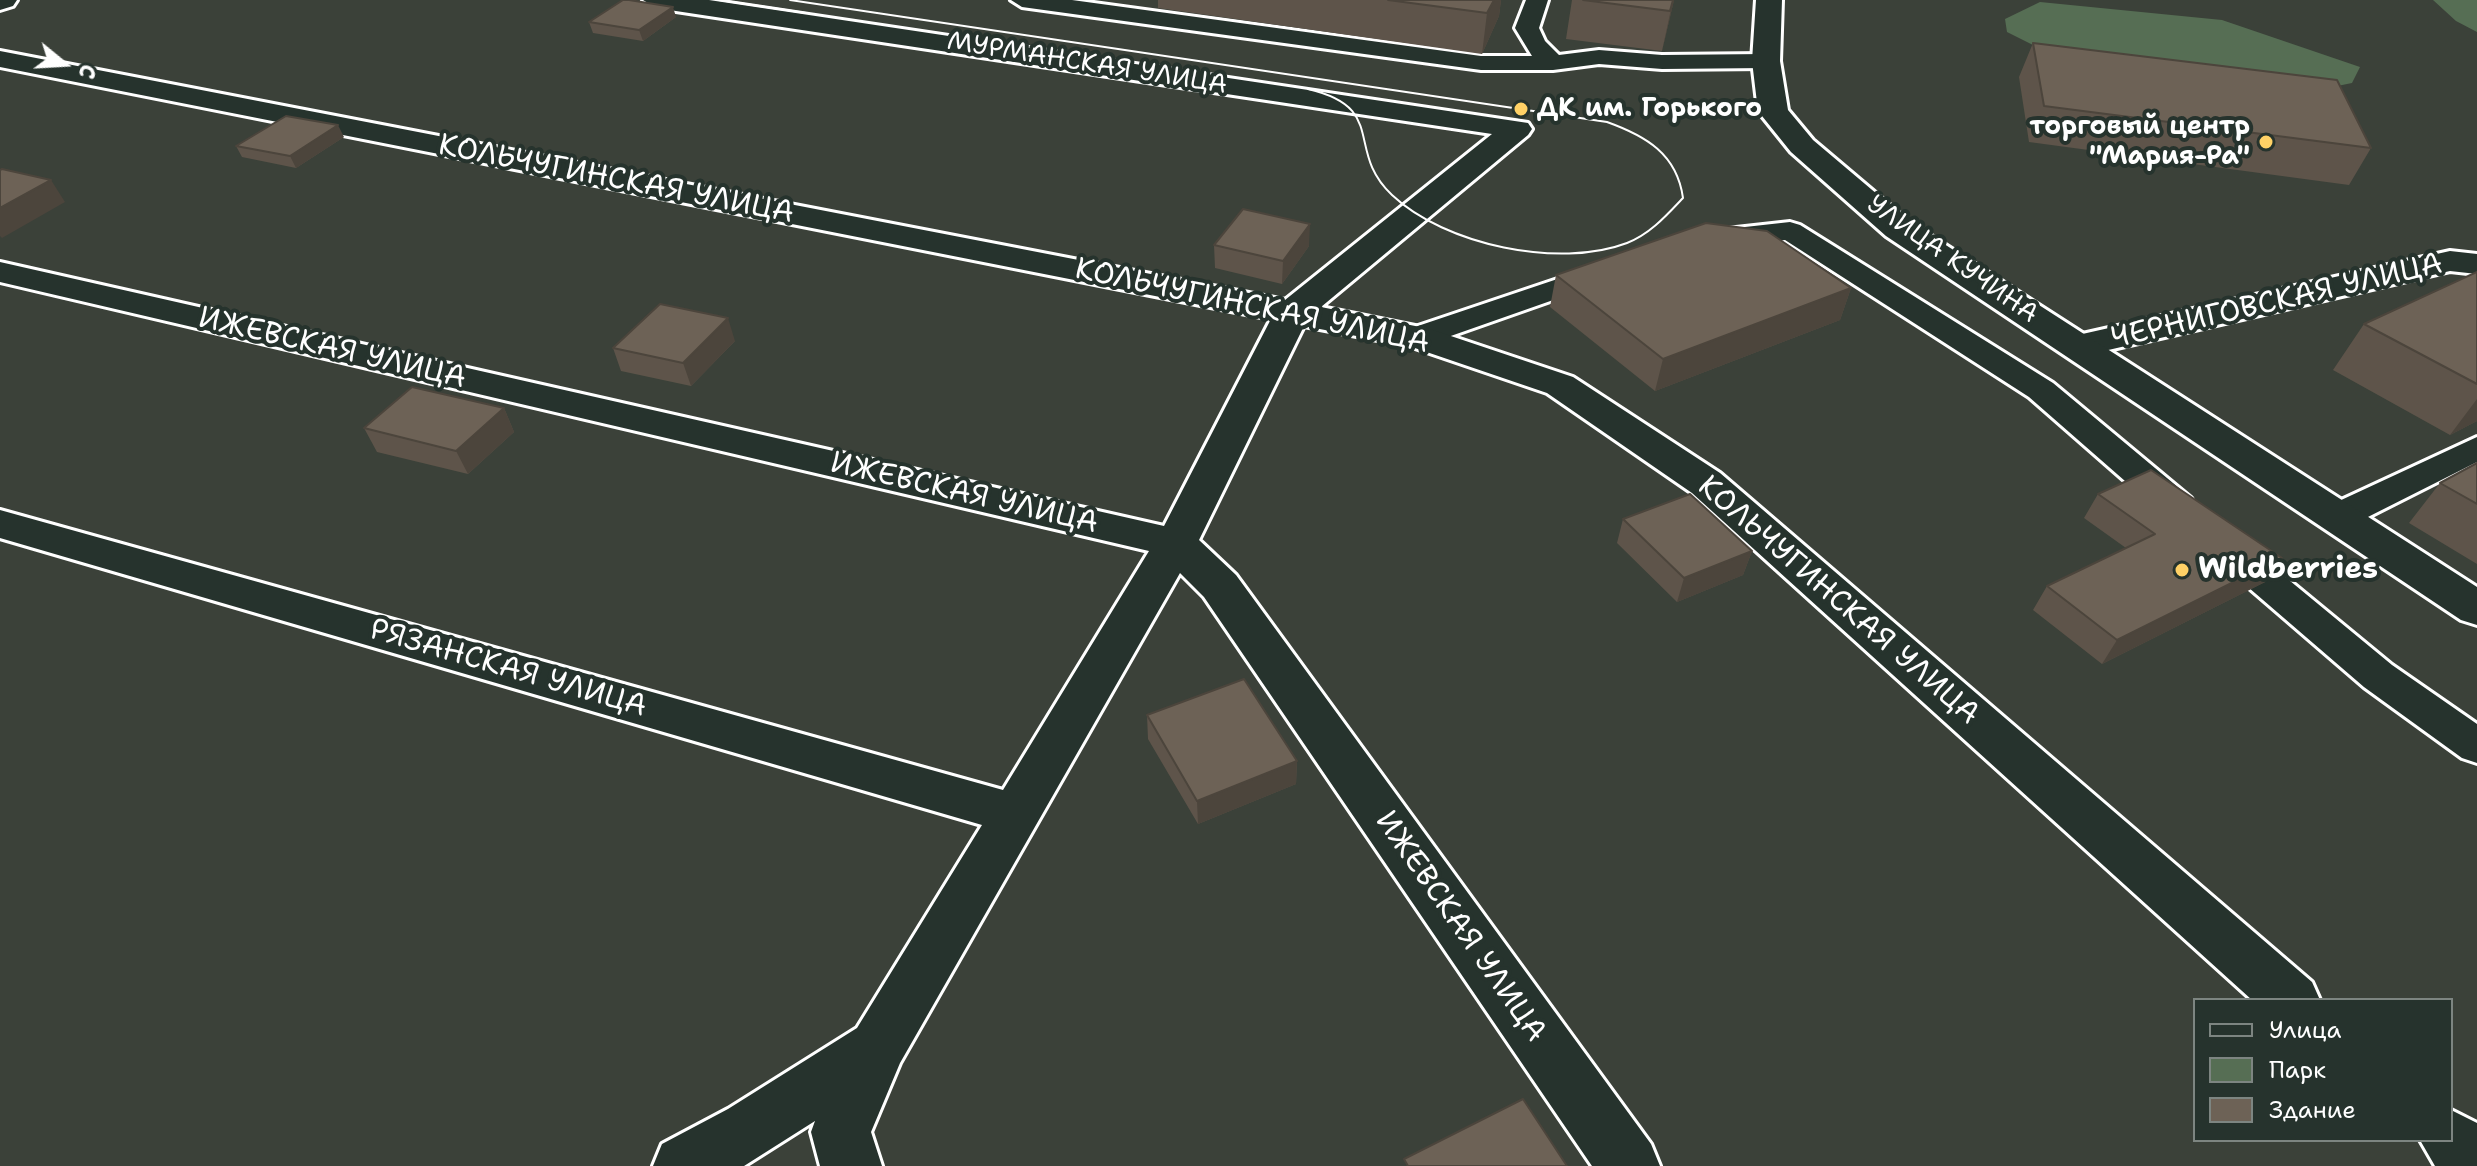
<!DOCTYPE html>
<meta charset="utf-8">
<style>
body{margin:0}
#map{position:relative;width:2477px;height:1166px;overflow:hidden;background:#3b4139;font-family:"Shantell Sans",sans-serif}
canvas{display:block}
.legend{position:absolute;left:2193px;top:998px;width:260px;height:144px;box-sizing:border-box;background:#26332d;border:2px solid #7d8581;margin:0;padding:10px 14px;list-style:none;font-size:24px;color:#fff}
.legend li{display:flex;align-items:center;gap:16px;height:40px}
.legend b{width:40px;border:2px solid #7d8581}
.north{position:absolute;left:24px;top:24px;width:80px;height:80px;-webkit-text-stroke:6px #26332d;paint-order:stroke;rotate:108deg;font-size:22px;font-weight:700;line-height:32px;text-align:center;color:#fff}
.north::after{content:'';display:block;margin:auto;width:28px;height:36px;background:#fff;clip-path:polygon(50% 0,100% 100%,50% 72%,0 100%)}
</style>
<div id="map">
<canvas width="2477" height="1166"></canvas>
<ul class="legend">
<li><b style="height:10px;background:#26332d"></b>Улица</li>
<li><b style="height:22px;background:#566e54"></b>Парк</li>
<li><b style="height:22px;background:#6d6256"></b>Здание</li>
</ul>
<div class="north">С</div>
</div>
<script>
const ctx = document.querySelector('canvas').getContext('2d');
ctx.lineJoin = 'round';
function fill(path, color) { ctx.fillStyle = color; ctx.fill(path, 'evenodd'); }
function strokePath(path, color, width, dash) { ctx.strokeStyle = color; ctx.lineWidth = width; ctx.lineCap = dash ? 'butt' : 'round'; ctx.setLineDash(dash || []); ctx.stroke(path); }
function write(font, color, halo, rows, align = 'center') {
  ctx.font = font + ' "Shantell Sans",sans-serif'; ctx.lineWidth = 8; ctx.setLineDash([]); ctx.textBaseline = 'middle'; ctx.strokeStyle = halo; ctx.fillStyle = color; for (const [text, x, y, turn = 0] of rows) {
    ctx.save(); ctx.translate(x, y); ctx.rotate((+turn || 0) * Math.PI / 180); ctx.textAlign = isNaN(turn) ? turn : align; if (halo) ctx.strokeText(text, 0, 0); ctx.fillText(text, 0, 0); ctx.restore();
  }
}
const green = new Path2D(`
 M2433 0H2477V32L2456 21Z
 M2040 2 2222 20 2360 67 2352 83 2303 93 2047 52 2007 32 2005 19Z`);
const lane = new Path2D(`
 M1011 0H1072L1481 56H1532L1515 28 1526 0H1548L1539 28 1545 41 1559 55 1599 50 1662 55 1766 54 1778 61 1766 68 1662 69 1599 64 1553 70H1481L1022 7Z
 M1790 222 1800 225 2053 383 2191 498 2196 507 2191 516 2178 519 2165 516 2029 397 1785 240 1718 248 1708 245 1704 239 1708 233 1718 230Z
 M1602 264 1613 267 1617 273 1613 279 1428 344H1406L1401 337 1406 330Z
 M2477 437V462L2350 526 2337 529 2324 526 2319 517 2324 508Z
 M2225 534 2238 538 2392 665 2477 724V763L2462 758 2364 687 2212 556 2206 547 2212 538Z`);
const street = new Path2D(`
 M0 0H17L13 6 0 10Z
 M643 0H709L1528 123 1532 129 1528 135 1321 307 1430 329 1573 377 1720 473 2312 982 2320 1000H2252L1692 493 1547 393 1409 346 1304 326 1199 540 1236 575 1651 1144 1660 1166H1592L1204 597 1180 573 900 1063 871 1132 882 1166H820L811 1132 815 1121 744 1166H653L662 1144 728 1109 857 1028 982 825 0 538V510L1003 790 1149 551 0 282V262L1164 526 1271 319 0 67V51L1285 300 1492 134 656 8Z
 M2450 251 2477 254V274L2450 271 2078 357 2065 354 2060 346 2065 338 2078 335Z
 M2451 1110 2477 1123V1166H2435L2420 1140H2451Z`);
const secondary = new Path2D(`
 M1756 0H1782L1780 61 1788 110 1813 140 1910 222 2477 587V625L2461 620 1886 236 1791 152 1758 111 1752 61Z`);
const tram = new Path2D(`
 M719 0 806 13
 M790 0 1607 122C1646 136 1677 154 1683 198 1666 216 1650 234 1627 243 1559 269 1445 245 1392 195 1344 150 1389 108 1308 89`);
const wall = new Path2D(`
 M1158 0H1501L1499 16 1482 54 1158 8Z
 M1572 0H1674L1662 51 1566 39Z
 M676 17 643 41 593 33 589 22Z
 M2033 43 2371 148 2349 185 2029 142 2019 77Z
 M344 137 296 168 242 157 236 146Z
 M1214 245 1309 246 1282 284 1215 268Z
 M2477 272V421L2450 435 2333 370 2364 324Z
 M1556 275 1851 288 1840 320 1655 391 1550 307Z
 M735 341 691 386 621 371 613 348Z
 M504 408 514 432 468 474 377 452 364 428Z
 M2477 463V564L2409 523 2440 483Z
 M2098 494 2265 582 2102 664 2033 610 2047 586 2126 548 2084 518Z
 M1623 519 1752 551 1743 575 1677 602 1617 543Z
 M1147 715 1297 761 1296 784 1198 824 1148 739Z`);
const shadedWall = new Path2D(`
 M1494 0H1501L1499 16 1482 54 1487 13Z
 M1673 0H1674L1662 51Z
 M673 7 676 17 643 41 639 30Z
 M338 125 344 137 296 168 290 156Z
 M51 180 65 202 2 238 0 236V208Z
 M1310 224 1309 246 1282 284 1283 261Z
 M1851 288 1840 320 1655 391 1663 359Z
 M728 318 735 341 691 386 683 363Z
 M2477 399V421L2450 435Z
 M504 408 514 432 468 474 456 451Z
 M1752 551 1743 575 1677 602 1684 578Z
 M2282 558 2265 582 2102 664 2117 640Z
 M1297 761 1296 784 1198 824 1197 801Z`);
const building = new Path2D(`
 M623 0H629L673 7 639 30 589 22Z
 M1388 0H1494L1487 13Z
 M1583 0H1673L1670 11Z
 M2033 43 2337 80 2371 148 2044 106Z
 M286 116 338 125 290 156 236 146Z
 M2 169 51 180 0 208V170Z
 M1243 209 1310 224 1283 261 1214 245Z
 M1706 223 1767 231 1851 288 1663 359 1556 275Z
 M2477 272V384L2364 324Z
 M660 304 728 318 683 363 613 348Z
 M412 387 504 408 456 451 364 428Z
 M2477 463V504L2440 483Z
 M2151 470 2282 558 2117 640 2047 586 2155 534 2098 494Z
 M1690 494 1752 551 1684 578 1623 519Z
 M1244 679 1297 761 1197 801 1147 715Z
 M1523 1099 1567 1166H1408L1404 1159Z`);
const markers = [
 [1521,109,8,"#ffd166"],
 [2266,142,8,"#ffd166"],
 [2182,570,8,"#ffd166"]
];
const farStreetnames = [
 ["МУРМАНСКАЯ УЛИЦА",1087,64,9],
 ["УЛИЦА КУЧИНА",1952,260,35]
];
const farPoinames = [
 ["ДК им. Горького",1537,109],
 ["торговый центр",2250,127,"right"],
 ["\"Мария-Ра\"",2250,157,"right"]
];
const streetNames = [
 ["КОЛЬЧУГИНСКАЯ УЛИЦА",616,180,11],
 ["ЧЕРНИГОВСКАЯ УЛИЦА",2277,302,-13],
 ["КОЛЬЧУГИНСКАЯ УЛИЦА",1252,307,12],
 ["ИЖЕВСКАЯ УЛИЦА",332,349,13],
 ["ИЖЕВСКАЯ УЛИЦА",964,494,13],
 ["КОЛЬЧУГИНСКАЯ УЛИЦА",1838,601,41],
 ["РЯЗАНСКАЯ УЛИЦА",508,669,16],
 ["ИЖЕВСКАЯ УЛИЦА",1460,927,55]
];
const poiNames = [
 ["Wildberries",2198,570]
];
fill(green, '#566e54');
strokePath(lane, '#fff', 6);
strokePath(street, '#fff', 6);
strokePath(secondary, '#fff', 6);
fill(lane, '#26332d');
fill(street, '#26332d');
fill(secondary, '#26332d');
strokePath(tram, '#fff', 2);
fill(wall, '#5e544a');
fill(shadedWall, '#4c453c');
fill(building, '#6d6256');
strokePath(building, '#4c453c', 2);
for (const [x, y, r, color] of markers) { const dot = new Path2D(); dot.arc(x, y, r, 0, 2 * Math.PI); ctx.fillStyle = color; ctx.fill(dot); strokePath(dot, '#26332d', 3); }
write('26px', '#fff', '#26332d', farStreetnames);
write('bold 26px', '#fff', '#26332d', farPoinames, 'left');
write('30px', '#fff', '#26332d', streetNames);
write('bold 30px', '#fff', '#26332d', poiNames, 'left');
</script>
